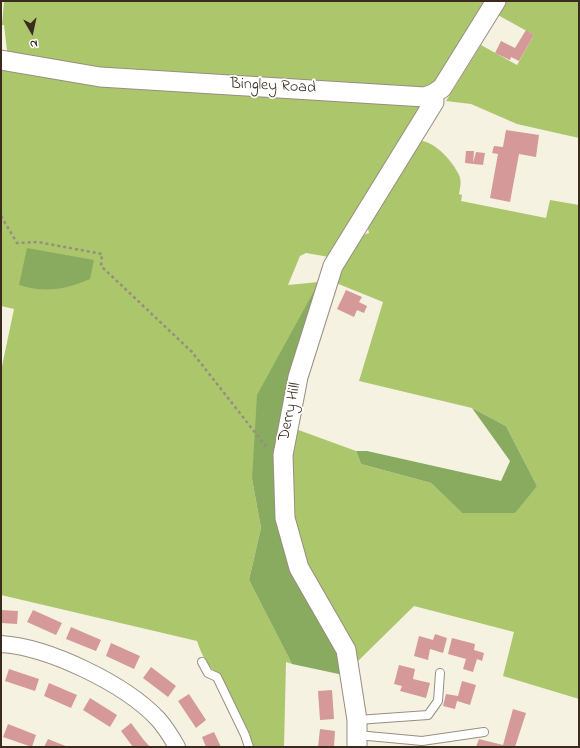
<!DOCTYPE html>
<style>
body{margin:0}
#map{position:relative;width:580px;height:748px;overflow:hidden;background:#f5f2e2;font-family:"Indie Flower",sans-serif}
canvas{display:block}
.frame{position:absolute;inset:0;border:2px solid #3b2a1e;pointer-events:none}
.north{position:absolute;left:12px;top:12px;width:40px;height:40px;-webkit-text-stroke:3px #fff;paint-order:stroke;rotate:171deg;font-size:11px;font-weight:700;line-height:16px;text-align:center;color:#3b2a1e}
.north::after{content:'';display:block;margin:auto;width:14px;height:18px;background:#3b2a1e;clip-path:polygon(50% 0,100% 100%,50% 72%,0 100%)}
</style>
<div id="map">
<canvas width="580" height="748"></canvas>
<div class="frame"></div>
<div class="north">N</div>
</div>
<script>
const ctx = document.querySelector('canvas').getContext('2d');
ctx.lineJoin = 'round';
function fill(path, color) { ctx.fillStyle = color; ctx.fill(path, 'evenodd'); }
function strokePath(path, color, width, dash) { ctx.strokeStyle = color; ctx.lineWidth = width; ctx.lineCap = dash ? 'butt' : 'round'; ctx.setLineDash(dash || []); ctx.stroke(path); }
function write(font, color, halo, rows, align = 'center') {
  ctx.font = font + ' "Indie Flower",sans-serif'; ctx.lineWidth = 3.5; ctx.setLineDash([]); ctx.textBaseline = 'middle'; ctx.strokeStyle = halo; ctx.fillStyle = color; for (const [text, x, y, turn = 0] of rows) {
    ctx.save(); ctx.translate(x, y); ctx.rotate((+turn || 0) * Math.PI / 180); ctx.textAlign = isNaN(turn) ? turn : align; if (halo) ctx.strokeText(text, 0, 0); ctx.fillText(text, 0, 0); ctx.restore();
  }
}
const green = new Path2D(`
 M4 1H485L432 86 423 91 259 83 8 59 4 25H2Z
 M503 1H579V138L517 124 471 104 446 101 481 45 517 65 534 35 496 14Z
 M1 70 425 106 335 258 306 253 300 256 288 285 319 282 252 479 261 528 249 580 292 664 286 662 284 747H254L245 724 220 675C207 668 202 655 197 641L1 595V371L14 309 1 306Z
 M420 141C434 140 454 163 459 175 462 181 460 188 459 194L462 195 461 201 546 218 550 200 579 205V699L503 676 514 632 414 606 356 663 352 642 299 568 291 521 293 428 356 451 361 464 431 483 462 513 537 486 506 426 472 408 359 381 383 302 336 283 360 236 369 233 367 225Z`);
const forest = new Path2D(`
 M27 248 94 260 90 279C64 290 46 293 19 285Z
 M319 282 275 453 330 640 348 676 292 664 249 580 261 528 252 479 257 395Z
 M472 408 506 426 537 486 515 513H462L431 483 361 464 356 451H367L501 481 510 461Z`);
const building = new Path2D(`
 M526 30 534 35 519 61 511 57 510 60 495 53 501 41 515 48Z
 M506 130 539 135 536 157 519 154 510 202 490 198 498 154 492 153 494 146 503 147Z
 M466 151H474L473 163 476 152 485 153 483 165 465 163Z
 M346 290 362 297 359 302 367 306 364 313 357 310 354 317 337 309Z
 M1 610 18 611 17 624 1 623Z
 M33 610 62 623 56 635 27 622Z
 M71 627 101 640 96 651 66 639Z
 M435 634 447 638 443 653 430 649 428 660 414 656 419 636 433 640Z
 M452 638 475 644 474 650 484 653 482 661 477 659 473 672 463 669 466 659 448 654Z
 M111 643 140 656 134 669 106 656Z
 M399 665 415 669 413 679 430 683 426 698 400 691 402 686 394 684Z
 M151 667 176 686 168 697 143 678Z
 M9 669 39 679 35 691 5 681Z
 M462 681 476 685 470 705 457 701 455 709 443 706 446 694 458 696Z
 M49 683 77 695 71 708 44 696Z
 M332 690 334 719 320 720 318 691Z
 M189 694 206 720 196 728 178 701Z
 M90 698 117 715 110 727 83 710Z
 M513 709 526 713 515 747H476L479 739 503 745Z
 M131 723 143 739 150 747H133L121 731Z
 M8 724 36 735 32 747 3 737Z
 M320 729 335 731 334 747H318Z
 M214 732 221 747H206L202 737Z
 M48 739 68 747H44Z`);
const path = new Path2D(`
 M1 216 17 243 38 242 102 254 101 266 192 352 268 449`);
const service = new Path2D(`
 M202 662 208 673 217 677 245 735 249 747
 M357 720 428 715 438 701 440 673
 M357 735 422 741 484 732`);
const minor = new Path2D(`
 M1 644C49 647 125 684 158 719 165 727 172 738 177 747`);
const tertiary = new Path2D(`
 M1 60 100 77 425 97 433 94 442 88 496 1
 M357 747V720L346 650 299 568 285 518 283 455 298 377 333 266 434 102 433 94`);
const streetNames = [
 ["Bingley Road",273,87,3],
 ["Derry Hill",291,412,-78]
];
fill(green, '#acc66c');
fill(forest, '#89ab60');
fill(building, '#d49998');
strokePath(service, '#988e80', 10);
strokePath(minor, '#988e80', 18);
strokePath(tertiary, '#988e80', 21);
strokePath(path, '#988e80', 2.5, [3, 3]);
strokePath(service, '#fff', 8);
strokePath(minor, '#fff', 16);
strokePath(tertiary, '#fff', 19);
write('16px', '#3b2a1e', '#fff', streetNames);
</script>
